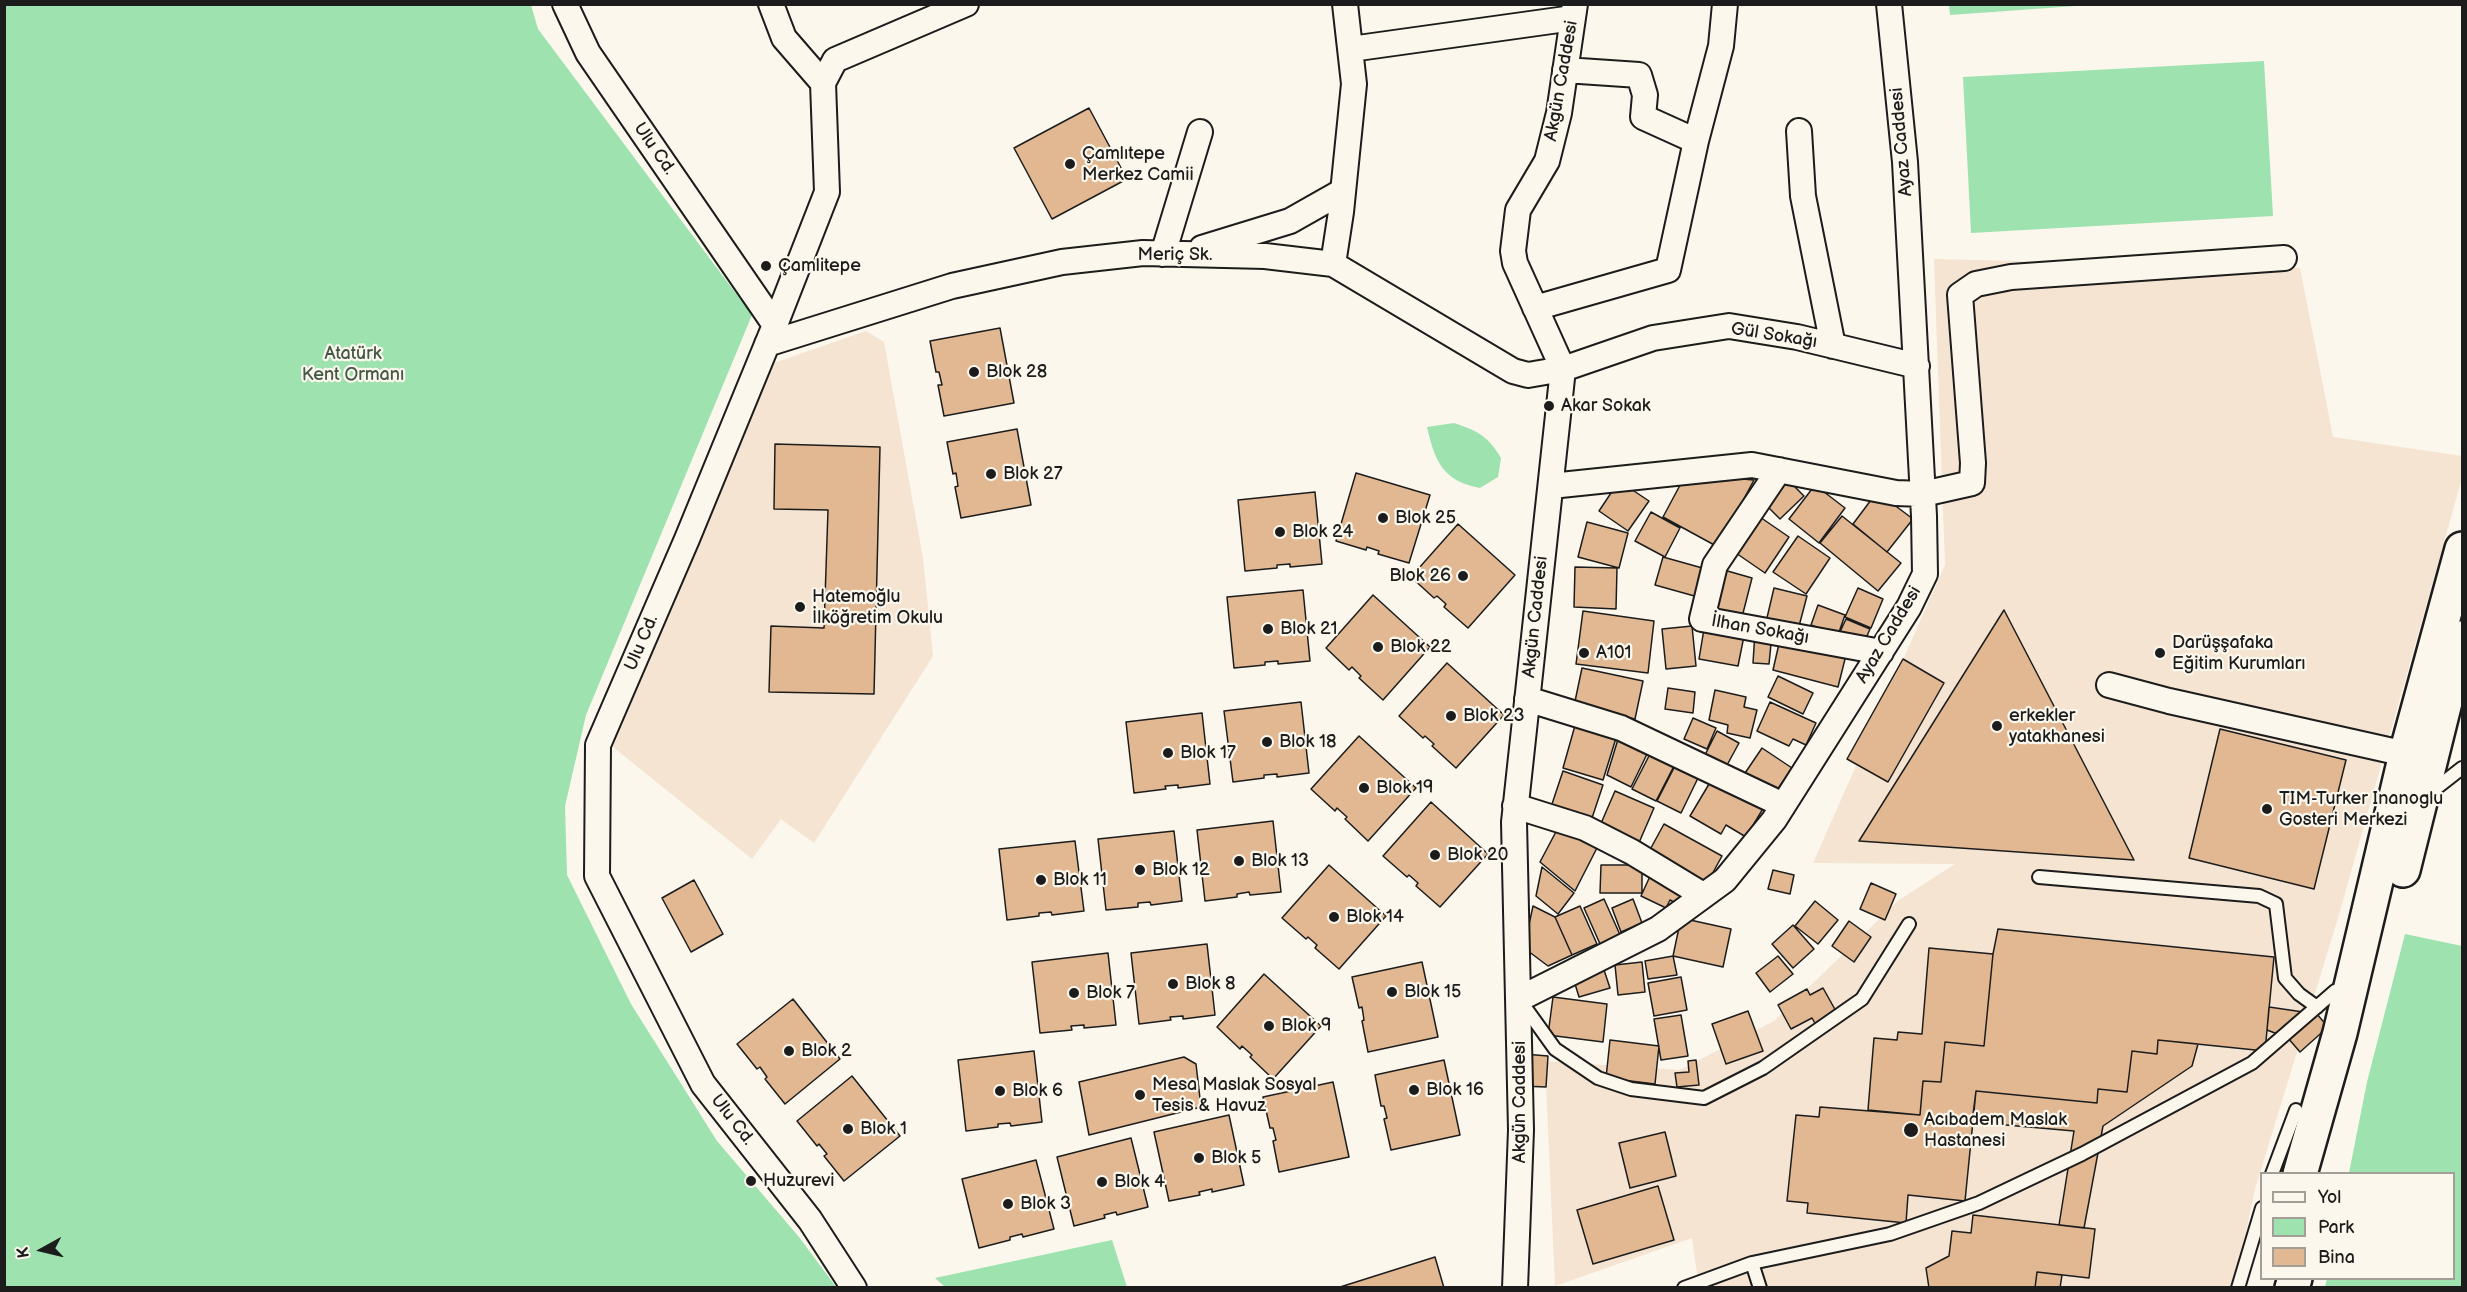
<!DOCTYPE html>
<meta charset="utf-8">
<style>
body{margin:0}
#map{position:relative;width:2467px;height:1292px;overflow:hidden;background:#fbf7ec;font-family:"Balsamiq Sans",sans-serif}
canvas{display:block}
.frame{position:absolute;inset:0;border:6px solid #1c1c1c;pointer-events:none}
.legend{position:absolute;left:2260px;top:1172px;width:195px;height:108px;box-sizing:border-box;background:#fbf7ec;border:2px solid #a29f99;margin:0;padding:8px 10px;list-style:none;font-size:18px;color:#1c1c1c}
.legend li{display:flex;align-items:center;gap:12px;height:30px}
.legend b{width:30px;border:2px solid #a29f99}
.north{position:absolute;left:12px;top:1220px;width:60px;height:60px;-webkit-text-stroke:4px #fbf7ec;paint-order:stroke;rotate:262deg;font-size:16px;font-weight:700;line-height:24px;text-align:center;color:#1c1c1c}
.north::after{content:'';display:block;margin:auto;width:21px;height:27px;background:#1c1c1c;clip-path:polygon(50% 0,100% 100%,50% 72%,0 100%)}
</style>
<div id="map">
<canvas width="2467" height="1292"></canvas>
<div class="frame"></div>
<ul class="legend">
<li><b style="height:8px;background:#fbf7ec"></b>Yol</li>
<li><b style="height:16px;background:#9de2af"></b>Park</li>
<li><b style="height:16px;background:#e2b893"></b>Bina</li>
</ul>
<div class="north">K</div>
</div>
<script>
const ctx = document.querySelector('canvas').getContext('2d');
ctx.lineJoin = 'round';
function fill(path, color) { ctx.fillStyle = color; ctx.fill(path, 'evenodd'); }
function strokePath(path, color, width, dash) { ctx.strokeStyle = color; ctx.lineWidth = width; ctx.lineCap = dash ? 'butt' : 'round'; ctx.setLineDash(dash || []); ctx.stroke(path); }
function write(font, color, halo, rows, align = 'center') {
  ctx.font = font + ' "Balsamiq Sans",sans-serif'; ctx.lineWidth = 4.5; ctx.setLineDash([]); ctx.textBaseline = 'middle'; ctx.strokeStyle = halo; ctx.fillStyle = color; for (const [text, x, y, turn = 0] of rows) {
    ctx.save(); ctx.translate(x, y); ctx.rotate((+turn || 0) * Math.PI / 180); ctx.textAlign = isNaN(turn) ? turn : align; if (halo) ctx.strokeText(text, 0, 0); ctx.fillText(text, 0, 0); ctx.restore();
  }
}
const built = new Path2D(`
 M1934 259 2300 268 2333 437 2462 456V478L2338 918 2255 1189 2234 1287H1699L1692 1238 1555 1286 1545 1061 1680 1070 1774 1021 1899 900 1955 864 1813 863 1945 565Z
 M866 331 884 342 923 558 933 656 814 843 781 819 752 859 613 747 774 363Z`);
const green = new Path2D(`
 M5 4 531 5 538 29 752 315 586 715 565 806 567 875 631 1004 717 1141 799 1237 836 1287H5Z
 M1949 5V4L2090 5 1950 15Z
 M2264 61 2273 216 1971 233 1963 77Z
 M1454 423C1478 431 1488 436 1501 458L1498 477 1480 488C1443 481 1435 462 1427 427Z
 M2405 934 2462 946V1287H2325L2327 1279 2454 1278V1174L2349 1173 2367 1082Z
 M1112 1240 1127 1287 946 1288 935 1278Z`);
const building = new Path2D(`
 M1089 108 1127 179 1052 219 1014 148Z
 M1000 328 1014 403 944 416 938 385H942L939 372H936L930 341Z
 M1017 429 1031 505 961 518 955 487 958 486 956 473 953 474 947 442Z
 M775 444 880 447 874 694 769 692 771 626 824 628 828 510 774 509Z
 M1356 473 1430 495 1409 563 1378 554 1379 551 1367 547 1366 550 1336 541Z
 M1686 474 1754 480 1718 547 1663 517Z
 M1788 480 1804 496 1780 519 1764 503Z
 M1619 481 1649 501 1628 531 1599 511Z
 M1815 485 1845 508 1819 543 1789 519Z
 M1315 492 1322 564 1290 567V564L1277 565V568L1245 571 1238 500Z
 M1877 492 1913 519 1887 552 1853 524Z
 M1651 512 1680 528 1665 557 1635 541Z
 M1757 515 1789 537 1765 573 1733 551Z
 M1842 516 1901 563 1878 591 1820 543Z
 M1587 522 1628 533 1619 568 1578 557Z
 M1458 524 1515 575 1468 628 1444 607 1446 604 1437 596 1434 598 1411 577Z
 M1798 536 1830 558 1806 594 1773 572Z
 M1663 557 1706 569 1698 597 1655 585Z
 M1575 567 1617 568 1616 609 1574 607Z
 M1724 570 1752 578 1741 621 1713 614Z
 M1774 588 1807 596 1798 630 1766 622Z
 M1858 588 1883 599 1871 628 1845 617Z
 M1303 590 1310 661 1278 664V661L1265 662V665L1234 668 1227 597Z
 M1373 595 1430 647 1383 700 1359 678 1361 676 1352 667 1349 670 1326 648Z
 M1818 605 1845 615 1838 635 1811 625Z
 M2004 610 2134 860 1859 841Z
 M1583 611 1654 621 1648 673 1576 664Z
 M1846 619 1870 629 1863 645 1839 634Z
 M1692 626 1696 666 1666 669 1662 629Z
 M1704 629 1744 636 1738 666 1699 659Z
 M1755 632 1772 634 1769 664 1753 663Z
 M1781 635 1847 651 1838 687 1773 670Z
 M1903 659 1944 683 1888 782 1847 759Z
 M1447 663 1504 715 1456 768 1432 746 1434 744 1425 736 1423 738 1399 716Z
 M1582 668 1643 681 1635 719 1574 706Z
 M1778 676 1813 693 1803 714 1768 697Z
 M1668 688 1695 692 1693 713 1665 709Z
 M1715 690 1746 697 1744 707 1757 710 1750 738 1727 733 1728 725 1709 720Z
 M1301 702 1309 773 1277 777V774L1264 775V778L1233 782 1224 711Z
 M1770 702 1816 723 1806 745 1793 739 1789 746 1757 731Z
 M1202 713 1210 784 1178 788V785L1165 786 1166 789 1134 793 1126 722Z
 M1693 718 1716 728 1707 749 1684 739Z
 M1576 722 1617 735 1603 780 1563 768Z
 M2220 729 2346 760 2314 889 2189 858Z
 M1717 731 1739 743 1726 767 1705 755Z
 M1359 736 1416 788 1368 841 1345 819 1347 817 1337 808 1335 811 1311 789Z
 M1619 736 1649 750 1631 787 1607 775Z
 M1762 748 1792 768 1771 799 1741 779Z
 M1651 752 1675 764 1656 801 1632 789Z
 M1676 764 1699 776 1681 813 1657 801Z
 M1563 771 1603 785 1590 824 1550 810Z
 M1715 774 1767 802 1746 837 1726 825 1721 834 1690 816Z
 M1615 791 1654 808 1638 845 1599 828Z
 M1431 802 1488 854 1440 907 1416 886 1418 883 1409 875 1407 877 1383 856Z
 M1273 821 1281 892 1250 895 1249 892 1237 894V897L1205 901 1197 830Z
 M1664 824 1722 856 1704 889 1646 857Z
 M1559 826 1599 844 1575 891 1540 862Z
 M1174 831 1182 901 1151 905 1150 902 1138 903V907L1106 910 1098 839Z
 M1075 841 1084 911 1052 915 1051 912 1039 913V916L1007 920 999 849Z
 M1329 865 1386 916 1339 969 1315 948 1317 945 1308 937 1306 939 1282 918Z
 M1601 865H1642V893H1600Z
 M1542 867 1574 893 1558 914 1536 896Z
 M1773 870 1794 875 1790 894 1768 889Z
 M1651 874 1688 891 1681 906 1670 900 1666 908 1641 896Z
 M694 880 723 934 691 952 662 898Z
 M1871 883 1896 894 1885 920 1860 909Z
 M1604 899 1621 937 1601 946 1584 908Z
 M1633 899 1642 923 1621 932 1612 908Z
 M1815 901 1838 920 1818 944 1795 926Z
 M1533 906 1555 917 1572 955 1548 966 1524 948Z
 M1580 906 1597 944 1572 955 1555 917Z
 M1681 918 1731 929 1723 967 1673 956Z
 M1849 921 1871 937 1854 962 1832 946Z
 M1793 925 1814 949 1793 968 1772 944Z
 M1998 929 2274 957 2265 1051 2158 1040 2157 1054 2132 1051 2127 1092 2098 1089 2097 1103 1976 1091 1965 1201 1908 1195 1906 1223 1807 1213 1808 1203 1787 1201 1796 1115 1819 1117 1820 1107 1920 1115 1923 1081 1941 1082 1945 1042 1984 1046 1993 954Z
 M1207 944 1215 1015 1183 1019V1016L1170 1017 1171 1020 1139 1024 1131 953Z
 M1929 948 1993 954 1984 1046 1945 1042 1941 1082 1923 1081 1920 1115 1868 1110 1874 1038 1897 1040 1898 1032 1922 1034Z
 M1108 953 1116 1025 1084 1028V1025L1071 1026 1072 1030 1040 1033 1032 962Z
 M1673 956 1677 975 1648 979 1645 961Z
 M1778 956 1793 974 1770 992 1756 973Z
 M1422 962 1438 1037 1368 1052 1362 1021 1364 1020 1362 1007 1359 1008 1352 977Z
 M1642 962 1645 992 1618 995 1615 965Z
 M1602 964 1610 988 1579 997 1572 974Z
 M1264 974 1321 1026 1273 1079 1250 1057 1252 1055 1242 1046 1240 1049 1217 1027Z
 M1681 977 1687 1010 1654 1016 1648 983Z
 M1823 988 1837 1013 1816 1025 1812 1018 1791 1029 1778 1005 1807 989 1810 995Z
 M1553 997 1607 1004 1603 1042 1548 1035Z
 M793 999 840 1059 785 1104 765 1079 767 1077 760 1067 757 1069 737 1044Z
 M2269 1007 2317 1014 2328 1027 2300 1052 2288 1038 2267 1030Z
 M1748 1011 1763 1051 1726 1064 1712 1024Z
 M1681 1015 1688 1056 1661 1060 1654 1019Z
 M1610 1040 1659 1046 1655 1084 1606 1078Z
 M2158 1040 2198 1044 2192 1066 2103 1126 2084 1228 2059 1225 2074 1131 1972 1122 1976 1091 2097 1103 2098 1089 2127 1092 2132 1051 2157 1054Z
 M1034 1051 1042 1122 1011 1126 1010 1123 998 1124V1127L966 1131 958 1060Z
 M1524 1054 1548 1056 1546 1087 1522 1086Z
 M1184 1057 1196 1064 1201 1107 1089 1135 1079 1082Z
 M1444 1060 1460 1135 1391 1150 1384 1119 1387 1118 1384 1106H1381L1375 1075Z
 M1696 1060 1699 1085 1677 1087 1675 1073 1689 1072 1688 1061Z
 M852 1076 900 1136 844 1181 824 1156 827 1154 819 1144 817 1146 797 1121Z
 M1333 1082 1349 1157 1279 1172 1273 1141 1276 1140 1273 1128H1270L1263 1097Z
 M1229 1115 1244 1185 1212 1192V1189L1199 1192 1200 1195 1169 1201 1154 1132Z
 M1665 1132 1676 1176 1630 1188 1619 1143Z
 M1131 1138 1148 1207 1117 1215 1116 1212 1104 1215 1105 1218 1074 1226 1057 1157Z
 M1036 1160 1054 1229 1023 1237 1022 1234 1010 1237V1240L979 1248 962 1179Z
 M1658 1186 1674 1240 1593 1264 1577 1210Z
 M1973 1215 2095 1229 2089 1278 2037 1272 2035 1288H1929L1926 1268 1949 1256 1952 1231 1971 1233Z
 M1435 1257 1444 1288H1337Z
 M2037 1272 2062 1275 2060 1288H2035Z`);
const lane = new Path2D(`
 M2430 793 2462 768
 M2039 877 2259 896 2276 904 2285 978 2299 994 2317 1007
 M1522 1003 1555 1049 1598 1078 1631 1089 1704 1098 1763 1068 1862 999 1909 924
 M2272 1174 2296 1110
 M1752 1263 1760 1288
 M1684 1288 1752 1263 1890 1234 1979 1203 2082 1154 2252 1063 2335 991 2347 989
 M2238 1288 2262 1208`);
const street = new Path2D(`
 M565 4 588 53 775 325 687 539 598 745 597 876 703 1084 810 1220 854 1288
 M771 4 784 38 823 83
 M1351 49 1573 18
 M1565 70 1639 75 1645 95 1643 117 1696 141
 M1799 131 1803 196 1833 346
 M1202 248 1290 221 1343 191
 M1163 254 1200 132
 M1333 264 1341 212 1354 84 1345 4
 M1535 308 1668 270 1696 141 1721 46 1725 4
 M775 325 827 192 823 83 835 60 966 4
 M767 344 952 286 1062 262 1143 253 1265 256 1333 264 1513 371 1528 375 1563 369 1653 338 1729 326 1797 337 1917 366
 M1779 470 1715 565 1702 619 1881 652
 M1551 486 1752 465 1896 493 1923 494 1972 483 1973 463 1960 295 1976 284 2011 277 2284 258
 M2109 685 2169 701 2406 754
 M1527 699 1621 728 1783 805
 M1515 806 1585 828 1632 852 1703 895
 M1519 999 1658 929 1725 880 1774 820 1909 607 1925 574 1924 516 1905 162 1889 4
 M1515 1288 1521 1130 1514 822 1563 369 1515 263 1513 251 1518 210 1547 161 1559 113 1575 4`);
const secondary = new Path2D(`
 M2403 870 2461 638
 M2300 1174 2340 1033 2406 754 2462 549
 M2292 1288 2295 1278`);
const markers = [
 [1070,164,6,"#1c1c1c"],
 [766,266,6,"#1c1c1c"],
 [974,372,6,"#1c1c1c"],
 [1549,406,6,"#1c1c1c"],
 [991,474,6,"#1c1c1c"],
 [1383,518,6,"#1c1c1c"],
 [1280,532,6,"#1c1c1c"],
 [1463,576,6,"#1c1c1c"],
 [800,607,6,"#1c1c1c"],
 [1268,629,6,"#1c1c1c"],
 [1378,647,6,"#1c1c1c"],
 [1584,653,6,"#1c1c1c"],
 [2160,653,6,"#1c1c1c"],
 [1451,716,6,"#1c1c1c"],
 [1997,726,6,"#1c1c1c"],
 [1267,742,6,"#1c1c1c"],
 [1168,753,6,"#1c1c1c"],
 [1364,788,6,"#1c1c1c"],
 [2267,809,6,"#1c1c1c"],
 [1435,855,6,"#1c1c1c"],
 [1239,861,6,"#1c1c1c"],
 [1140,870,6,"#1c1c1c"],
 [1041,880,6,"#1c1c1c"],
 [1334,917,6,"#1c1c1c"],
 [1173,984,6,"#1c1c1c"],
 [1392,992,6,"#1c1c1c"],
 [1074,993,6,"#1c1c1c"],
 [1269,1026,6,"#1c1c1c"],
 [789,1051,6,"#1c1c1c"],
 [1414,1090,6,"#1c1c1c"],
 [1000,1091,6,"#1c1c1c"],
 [1140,1095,6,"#1c1c1c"],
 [848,1129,6,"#1c1c1c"],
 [1911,1130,8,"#1c1c1c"],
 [1199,1158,6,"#1c1c1c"],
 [751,1181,6,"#1c1c1c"],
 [1102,1182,6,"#1c1c1c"],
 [1008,1204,6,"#1c1c1c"]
];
const streetNames = [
 ["Akgün Caddesi",1562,81,-80],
 ["Ayaz Caddesi",1902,142,-95],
 ["Ulu Cd.",654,149,55],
 ["Meriç Sk.",1175,255],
 ["Gül Sokağı",1774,336,9],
 ["Akgün Caddesi",1536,617,-84],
 ["İlhan Sokağı",1760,630,10],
 ["Ayaz Caddesi",1889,635,-59],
 ["Ulu Cd.",642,643,-67],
 ["Akgün Caddesi",1520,1102,-90],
 ["Ulu Cd.",732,1120,52]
];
const poiNames = [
 ["Çamlıtepe",1082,154],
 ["Merkez Camii",1082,175],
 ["Çamlitepe",778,266],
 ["Blok 28",986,372],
 ["Akar Sokak",1561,406],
 ["Blok 27",1003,474],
 ["Blok 25",1395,518],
 ["Blok 24",1292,532],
 ["Blok 26",1451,576,"right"],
 ["Hatemoğlu",812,597],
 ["İlköğretim Okulu",812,618],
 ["Blok 21",1280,629],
 ["Darüşşafaka",2172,643],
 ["Eğitim Kurumları",2172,664],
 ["Blok 22",1390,647],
 ["A101",1596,653],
 ["Blok 23",1463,716],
 ["erkekler",2009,716],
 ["yatakhanesi",2009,737],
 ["Blok 18",1279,742],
 ["Blok 17",1180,753],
 ["Blok 19",1376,788],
 ["TIM-Turker Inanoglu",2279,799],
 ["Gosteri Merkezi",2279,820],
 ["Blok 20",1447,855],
 ["Blok 13",1251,861],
 ["Blok 12",1152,870],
 ["Blok 11",1053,880],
 ["Blok 14",1346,917],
 ["Blok 8",1185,984],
 ["Blok 15",1404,992],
 ["Blok 7",1086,993],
 ["Blok 9",1281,1026],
 ["Blok 2",801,1051],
 ["Mesa Maslak Sosyal",1152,1085],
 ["Tesis & Havuz",1152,1106],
 ["Blok 16",1426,1090],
 ["Blok 6",1012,1091],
 ["Acıbadem Maslak",1924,1120],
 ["Hastanesi",1924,1141],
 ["Blok 1",860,1129],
 ["Blok 5",1211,1158],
 ["Huzurevi",763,1181],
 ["Blok 4",1114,1182],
 ["Blok 3",1020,1204]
];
const parkNames = [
 ["Atatürk",353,354],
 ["Kent Ormanı",353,375]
];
fill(built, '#f4e4d1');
fill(green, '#9de2af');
fill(building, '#e2b893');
strokePath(building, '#1c1c1c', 1.5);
strokePath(lane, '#1c1c1c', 16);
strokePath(street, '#1c1c1c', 28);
strokePath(secondary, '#1c1c1c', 38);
strokePath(lane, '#fbf7ec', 12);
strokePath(street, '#fbf7ec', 24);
strokePath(secondary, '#fbf7ec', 33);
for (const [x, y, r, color] of markers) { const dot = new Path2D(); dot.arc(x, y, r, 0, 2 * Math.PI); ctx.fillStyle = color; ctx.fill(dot); strokePath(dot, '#fbf7ec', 2); }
write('18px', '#1c1c1c', '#fbf7ec', streetNames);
write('18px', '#1c1c1c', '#fbf7ec', poiNames, 'left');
write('18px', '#435748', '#fbf7ec', parkNames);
</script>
